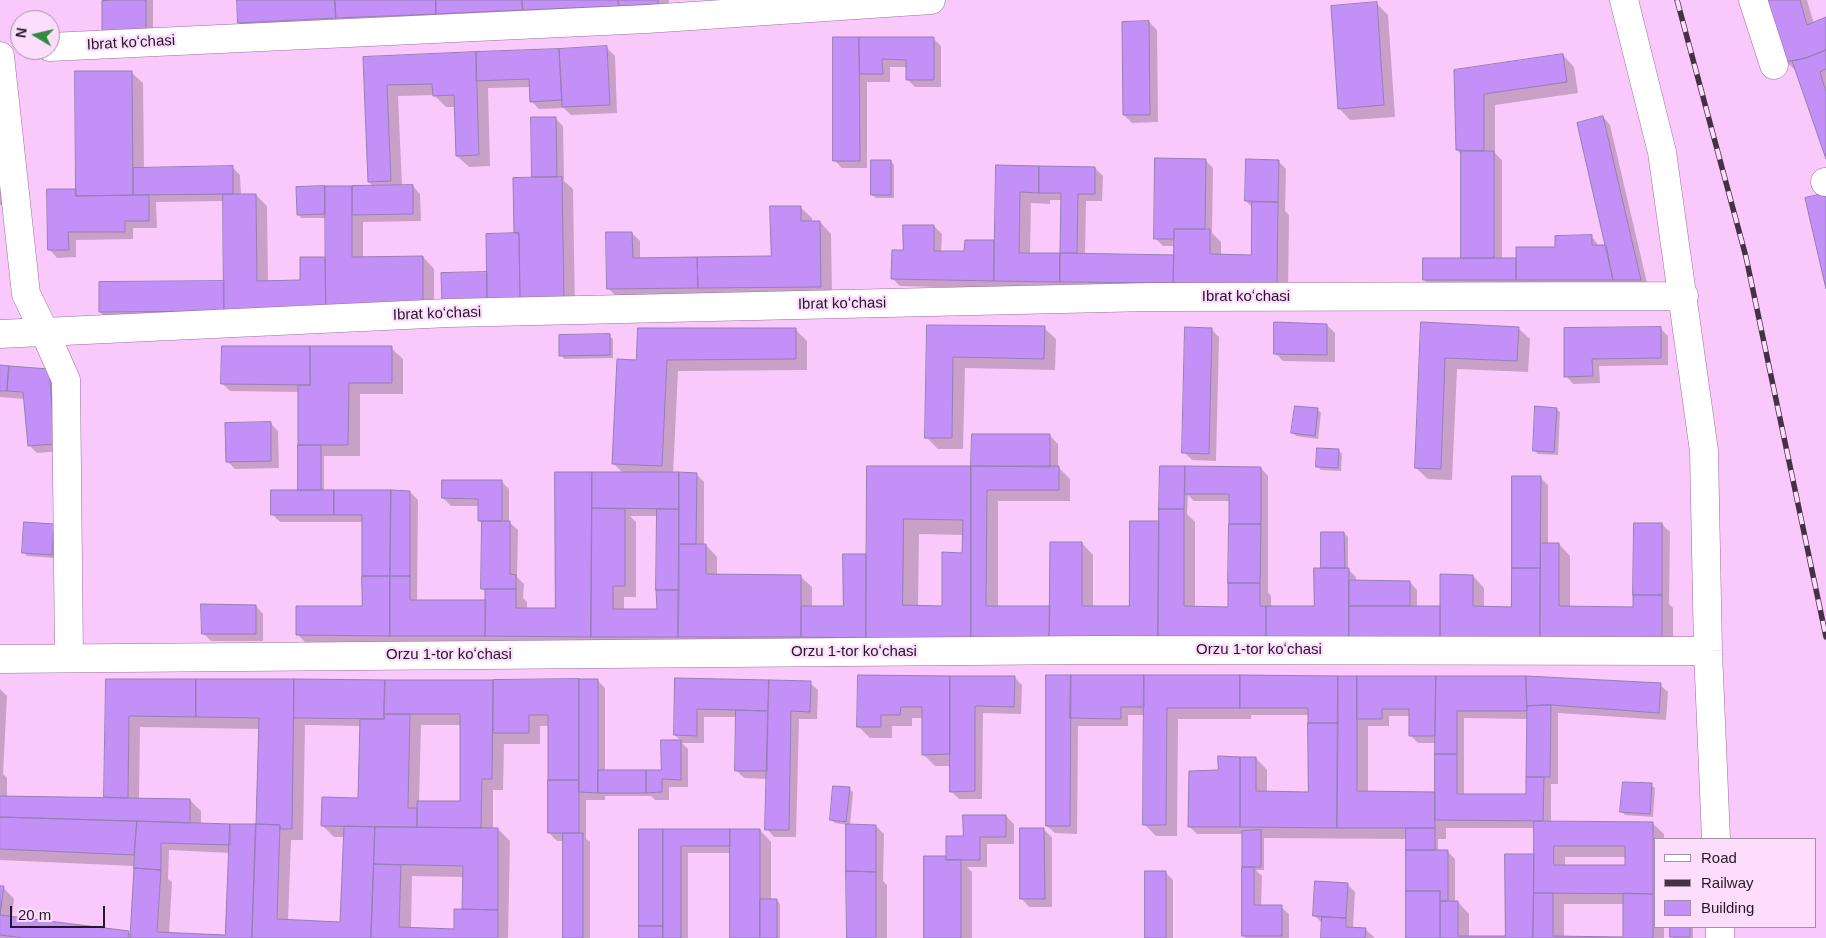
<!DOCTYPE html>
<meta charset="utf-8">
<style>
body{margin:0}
#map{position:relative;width:1826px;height:938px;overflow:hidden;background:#fac9fb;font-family:Helvetica,sans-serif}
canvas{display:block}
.legend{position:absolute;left:1654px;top:838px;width:162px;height:90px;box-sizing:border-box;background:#fcdefc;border:1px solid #a78ea8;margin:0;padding:6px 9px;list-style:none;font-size:15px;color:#281729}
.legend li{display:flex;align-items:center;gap:10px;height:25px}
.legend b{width:25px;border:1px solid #a78ea8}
.north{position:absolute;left:10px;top:10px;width:50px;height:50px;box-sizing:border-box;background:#fcdefc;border:1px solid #a78ea8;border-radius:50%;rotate:279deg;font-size:14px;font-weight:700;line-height:20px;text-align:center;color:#281729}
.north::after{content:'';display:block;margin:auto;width:18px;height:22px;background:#308b3c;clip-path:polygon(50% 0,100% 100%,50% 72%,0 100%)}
.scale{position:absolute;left:10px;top:906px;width:95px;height:22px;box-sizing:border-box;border:2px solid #281729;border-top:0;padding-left:6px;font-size:15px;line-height:18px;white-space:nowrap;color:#281729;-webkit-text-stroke:4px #fcdefc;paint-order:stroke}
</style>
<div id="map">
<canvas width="1826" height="938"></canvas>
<ul class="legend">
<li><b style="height:6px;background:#fff"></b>Road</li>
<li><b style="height:6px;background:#453046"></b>Railway</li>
<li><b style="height:14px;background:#c290f6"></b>Building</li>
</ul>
<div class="north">N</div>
<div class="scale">20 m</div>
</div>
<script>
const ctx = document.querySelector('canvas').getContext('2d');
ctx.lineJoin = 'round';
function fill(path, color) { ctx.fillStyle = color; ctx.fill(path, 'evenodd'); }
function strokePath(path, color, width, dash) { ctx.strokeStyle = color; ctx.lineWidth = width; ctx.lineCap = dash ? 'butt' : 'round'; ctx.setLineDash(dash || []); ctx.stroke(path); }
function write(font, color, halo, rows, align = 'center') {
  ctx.font = font + ' Helvetica,sans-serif'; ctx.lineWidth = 4.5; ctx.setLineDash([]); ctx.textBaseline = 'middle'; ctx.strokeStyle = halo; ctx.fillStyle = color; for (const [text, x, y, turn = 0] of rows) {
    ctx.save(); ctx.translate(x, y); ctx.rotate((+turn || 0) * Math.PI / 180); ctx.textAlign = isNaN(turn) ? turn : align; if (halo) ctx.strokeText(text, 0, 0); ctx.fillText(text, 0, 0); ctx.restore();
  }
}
const shadow = new Path2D(`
 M120 0H153V37Z
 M238 0H669V15L247 30 239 22Z
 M1769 0H1807L1814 24 1826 18V155L1797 72 1787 62Z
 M1377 4 1388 15 1395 117 1350 120 1339 108Z
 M1149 22 1157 30 1158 122 1132 123 1124 115Z
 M834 38H933L941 46V87H915L907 79V67H890V82H867V168H842L834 160Z
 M607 48 615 56 617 113 571 115 564 108 539 109 531 101 530 87 488 88 490 166 469 167 457 156 456 107H446L434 95 398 96 402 186H413L420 194 421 221 363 222V258L423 257 434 269V320H108L100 312 225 284 224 201 156 202 157 228H133V239L76 240V257L57 258 50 250 131 72 143 83 144 169 232 167 240 175 241 195H256L267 206 268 282 301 281V258H326V218H301L298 214V188L374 187 369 182 364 58ZM87 194H139V196L87 197Z
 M1563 55 1574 67 1578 93 1495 105V153L1502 160V259H1517L1592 237 1599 246 1607 247 1603 117 1610 125 1648 287 1432 288 1424 280 1462 259V155L1457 150 1456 71Z
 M555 118 563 126 564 181 573 189 575 312 488 273 517 234 515 233 535 179 533 177Z
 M1205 160 1213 168 1212 233 1221 242V256H1252L1253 208 1246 201 1278 161 1286 169 1285 211 1289 215 1288 296 900 286 893 279 904 252 934 226 942 234 941 252 966 253 994 242 996 243 997 166 1095 168 1103 176 1102 201H1086L1085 255 1175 256V246H1163L1155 238ZM1050 200H1062L1061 256 1030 254 1031 203 1050 204Z
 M891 161 894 165V198H876L872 195Z
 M0 170 8 205H0Z
 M800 207 812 218V222H820L831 234 832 298 616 296 608 288 632 233 640 241V259L772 258Z
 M1422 324 1518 328 1530 339 1528 372 1457 369 1452 480 1428 479 1416 468Z
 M1327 325 1335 333V362L1283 361 1275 353Z
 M928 326 1044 328 1056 339 1055 370 965 368 963 449H938L926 437Z
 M1660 328 1668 336V365L1599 366 1600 383 1573 384 1566 376 1565 329Z
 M795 329 807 341V370L678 371 673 474H696L704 482V545H706L717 557V575L800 576 812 587V607H844V556H867L868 467 971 468 1050 436 1058 444V467L1070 479V501H998V607H1051L1082 543 1093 555V607H1131L1160 522 1161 468H1261L1268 476V592L1271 596V607L1315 608 1324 569 1344 533 1348 537V569L1356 577V582H1410L1417 590V607H1440L1473 576 1484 588V608H1513L1541 478 1548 485V544H1559L1570 556V608H1634L1662 524 1670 532 1669 604 1673 608V652L306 643 298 635 364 607V522H280L272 514 299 491 300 392 230 391 223 384 391 348 403 359V394H360V456H324V491L410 492 418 500 417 601H486V593L483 589V524L479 520V506H451L443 498 501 481 509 489V522L518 530 517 577 524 584 523 598 527 602V609H556L557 473 624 474 614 464 638 361ZM1188 495 1194 501H1230L1229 608H1195V522L1187 514ZM630 516H658V610H624V597H636V522ZM919 534 964 535 963 554 943 607H918Z
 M1211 329 1219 337 1216 461 1192 460 1184 452Z
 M609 336 613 339V358L564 359 561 355Z
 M0 366 57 378 63 451 37 453 29 445 25 399 0 397Z
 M1317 409 1321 413 1318 439 1296 436 1293 433Z
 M1556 409 1560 412 1558 455 1538 454 1534 450Z
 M271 424 278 431 279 468 235 469 227 461Z
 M1338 450 1342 454 1341 471 1321 470 1318 467Z
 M53 526 57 529 55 558 27 556 24 552Z
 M256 606 263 614V641H211L203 633Z
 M859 676 1014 677 1022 685 1021 714 983 713 982 799H959L951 791V766H935L923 754 924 718H912V726H892V738H870L858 726Z
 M1048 676 1526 678 1660 685 1668 692 1666 720 1558 713V784H1551V823H1652L1664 834V839H1655V927H1664V938H1624L1625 904H1564V938H1610H1407V839L1264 838V870H1256L1262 876 1261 907H1281L1289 914V938H1246L1243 936V834H1197L1189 826 1219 772 1256 758 1267 770V793H1309V715H1251V719H1178L1177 836H1156L1144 824 1145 715H1128V726H1078L1077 834 1055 833 1047 826ZM1389 716H1410V735L1418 743H1436V793L1368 792V726H1389ZM1464 718 1528 719V796L1464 795ZM1446 828H1535V856L1506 855V937H1469V914L1458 902H1455V859L1447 851H1438V839H1446ZM1565 857H1626V866H1565Z
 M597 680 605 688V771H662V741H681L675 735 677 680 810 683 818 690 817 719H799L796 837H774L767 829 768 779 744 778 736 770 737 717H704V743H682L688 749V787H669V800H655L651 796H605V800H586V839L590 842V938H565L564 841H557L549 833 550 726H540V744H504L503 790H493V829H498L510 841 508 938H0V887H3L14 899 12 917 128 932 132 935 135 866 0 860V689L7 696 3 774 7 778V797L106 799 107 681ZM305 725 361 726 360 800 322 825 334 837H345L342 923 288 921 291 840H303ZM421 725H461V802H419ZM140 727 260 729 258 826 201 824V811L190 800 139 799ZM169 850 230 853 226 936 169 934 172 882 168 879ZM412 876 464 877 463 911 455 930 411 929Z
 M1651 785 1655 788 1653 817 1625 815 1622 812Z
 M849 789 853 792 850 826H876L884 834 883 881 887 885V938H848V825L835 823 831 820Z
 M1006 816 1014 824V844H987V867H967L972 872V938H925L947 857 965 837Z
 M640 830H760L771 842V900H777L780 904V938H731V853H688V938H640Z
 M1044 830 1052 837V907H1029L1022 899Z
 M1165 872 1173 880V938H1146Z
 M1347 884 1355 892 1353 927 1355 928 1365 929 1375 938H1322L1323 924 1315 916Z
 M1671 927H1693V938H1673L1671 936Z`);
const building = new Path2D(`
 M119 0H146V30L102 31V1Z
 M237 0H335L336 18 238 23Z
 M335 0H436V14L336 18Z
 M436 0H522L523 10 436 14Z
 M522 0H618L619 6 523 10Z
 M618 0H658V4L619 6Z
 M1768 0H1800L1807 25 1826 17V50L1806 58 1785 62Z
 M1377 2 1384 105 1338 109 1331 6Z
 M1149 21 1150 115H1123L1122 22Z
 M833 37H859L860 161H833Z
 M859 37H934V80H906V60L882 59 883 74H860Z
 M607 46 610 105 562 107 559 49Z
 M559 49 562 100 530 102 529 79 476 81V52Z
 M1826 50V69L1820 72 1826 92V159L1792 61 1806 58Z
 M476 52 479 155 456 156 454 95 433 96 432 84 387 85 391 181 368 182 363 57Z
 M1563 54 1567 82 1484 94V151L1456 150 1454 70Z
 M75 71H132L133 195 76 196Z
 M1603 116 1641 280H1613L1577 123Z
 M531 117H556L557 177H532Z
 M1461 151H1494V258H1461Z
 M1155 158 1206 159 1205 229H1174V239H1154Z
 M1246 159 1279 160 1278 202 1245 201Z
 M871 160H891V195H871Z
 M996 165 1039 166V193L1020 192 1019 253H1060V282L994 281Z
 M233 166V194L133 195V168Z
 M1039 166 1095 167V194H1078L1077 253H1060L1061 193H1039Z
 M562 177 564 301H520L519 233H514L513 178Z
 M413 185V214L352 215V186Z
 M325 186V214L297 215 296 187Z
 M325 186H352V257L423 256V309L326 310Z
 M47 189H76V196L149 195V221H125V232H68L69 250H48Z
 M1826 193V289L1805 198Z
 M223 194H256L257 281 300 280V257H325L326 310 224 311Z
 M1252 202H1278L1277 285 1173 283 1174 229H1210V254L1251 255Z
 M770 206H801V221H820L821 287 698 288 697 257 771 256Z
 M903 225H934V251H964L965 240H994V281L891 279 892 250H903Z
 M606 232H632L633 258 697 257 698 288 607 289Z
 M519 233 520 301 487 302 486 234Z
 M1592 235V245H1606L1613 280H1516V247H1555V236Z
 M1060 253 1174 255 1173 283 1060 282Z
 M1423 258H1516V280H1423Z
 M487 272V302L442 303 441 273Z
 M224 281V311L99 312V282Z
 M1274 322 1327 324V355L1274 354Z
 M1421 322 1519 327 1517 361 1445 358 1441 469 1415 468Z
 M927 325 1045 326 1044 359 953 357 952 438H925Z
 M1185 327 1212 328 1209 454 1182 453Z
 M1661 327V358L1592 359 1593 376 1564 377V328Z
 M638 328H796V359L667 360 662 466 612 464 617 359 636 360Z
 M610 334V355L559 356V335Z
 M222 346H310V385L221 384Z
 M310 346H392V383H349L348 445H298V385H310Z
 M0 365 9 366 7 391H0Z
 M9 366 49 369 55 444 28 446 23 392 7 391Z
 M1295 406 1318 408 1315 436 1291 433Z
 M1535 406 1557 408 1554 452 1533 451Z
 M271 422V461L226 462 225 423Z
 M972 434H1050V467L971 466Z
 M298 445H321V490H298Z
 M1317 448 1339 449 1338 468 1316 467Z
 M867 466H971V638H866ZM904 519 963 520 962 553 942 552V606L903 605Z
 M971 466H1059V490H987L986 606H1050L1049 639 971 638Z
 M1160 466H1185L1184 509H1159Z
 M1185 466 1261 467V524H1229V494H1185Z
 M555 472H592L591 637 485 636V589H516V608H555Z
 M592 472H679V509L592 508Z
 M679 472 697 473 696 544H679Z
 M1512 476H1541L1540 568H1512Z
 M442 480H502V521H478V499L442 498Z
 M271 490H334V515H271Z
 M334 490H391L390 576H362V515H334Z
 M391 490 410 491V576H390Z
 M592 508 625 509V586H613V609H657L656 590H679L678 637H591Z
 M657 509H679V590H656Z
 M1159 509H1184V606L1228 607V583H1260V606H1266V640L1158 639Z
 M482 521H510V574L516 575V589H481Z
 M1130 521H1159L1158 639H1049L1050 542H1082V606H1129Z
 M24 522 54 524 52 555 22 553Z
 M1634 523H1662V595H1633Z
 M1229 524H1261L1260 583H1228Z
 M1321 532H1344L1345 568H1321Z
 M1541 543H1559V606L1633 607V595H1662V641H1540Z
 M679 544H706V574L801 575V637H678Z
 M843 554H866V638L801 637V606H843Z
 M1314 568H1349V640H1266V606H1314Z
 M1512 568H1540V641L1440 640V574L1473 575V606L1511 607Z
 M362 576H390V636L296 635V606H362Z
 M390 576H410V600H486L485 636H390Z
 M1349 580 1410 581V606H1349Z
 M201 604 256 605V634H202Z
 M1349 606H1440V640H1349Z
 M858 675 950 676V754L922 755V707H901L900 715H881V727H857Z
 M1046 675H1071L1070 826H1046Z
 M1071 675H1144V707H1121V719L1070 718Z
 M1144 675H1240V708H1167L1166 825H1143Z
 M1240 675 1338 676V723H1308V708H1240Z
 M950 676H1015L1014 707 975 706V791L950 792Z
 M1338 676H1357V791L1435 792V828H1337Z
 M1357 676H1436L1435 736H1409V709H1382V719H1357Z
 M1436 676H1526L1527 711H1457V754H1435Z
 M1526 676 1661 683 1659 713 1551 705 1527 706Z
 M675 678 769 680 768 711 697 709V736L674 735Z
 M106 679H196V717L129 716 128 798 104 797Z
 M196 679H294L292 829H280V825L256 824 259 718 196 717Z
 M294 679 385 680 384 719 294 718Z
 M579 679V780H548V715H529V733H493V680Z
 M579 679H598V793L579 792Z
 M385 680H493L492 779H482L481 828 417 827V801H460V714H384Z
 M769 680 811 681 810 712 791 711 789 830H765Z
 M1551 705 1550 777H1526L1527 706Z
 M736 710 768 711 767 771H735Z
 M384 714H410L408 808H417V827L321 826 322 797 358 798 360 719H384Z
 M1308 723H1338L1337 828 1240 827V757H1256V791L1308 792Z
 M661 740H681V780L662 779V792L646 793V770H661Z
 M1435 754H1457V794H1526V777H1544L1543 821 1435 820Z
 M1218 756 1240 757V827H1188L1189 771 1218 770Z
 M598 770H646V793H598Z
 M548 780H579V833H548Z
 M1623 782 1652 783 1650 814 1620 812Z
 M833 786 850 787 846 822 830 820Z
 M0 796 190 799V823L0 817Z
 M963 815H1006V837H980V860H946V836H963Z
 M0 817 137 821 134 855 0 849Z
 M137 821 230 824V845L161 843V870L134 868Z
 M1534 821 1653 822V894L1534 893ZM1554 846H1625V865H1554Z
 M230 824H256L252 938H130L134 868 161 870 157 932 225 935Z
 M256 824 280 825 277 919 340 922 344 826 375 827 371 938H252Z
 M846 824 876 825V872L846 871Z
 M375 827 498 828V910L462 909 463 866 374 864Z
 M1020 828H1044L1045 899H1020Z
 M1406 828H1435V850H1406Z
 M639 829H663V926H639Z
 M663 829H730V846H681V938H663Z
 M730 829H760V938H730Z
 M1261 830V867H1242V831Z
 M563 833H583V938H563Z
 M1406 850H1448V901H1440V891H1406Z
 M1505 854H1534L1533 938H1440V901H1458V936H1505Z
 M924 856H946V860L961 859V938H924Z
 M374 864 401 865 399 927 454 929V909L498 910V938H371Z
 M1242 867H1254V905H1282V936H1242Z
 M846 871 876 872V938H847Z
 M1145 871H1166V938H1145Z
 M1315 881 1348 883 1346 918 1313 916Z
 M0 886H4L0 915Z
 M1406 891H1440V938H1406Z
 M1534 893H1553V936L1623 937V893L1653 894V938H1533Z
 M760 899H777V938H760Z
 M0 915 129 931 128 938H23L0 935Z
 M1322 917 1346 918V927L1366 928 1365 938H1321Z
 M639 926H663V938H639Z
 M1670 927H1690V937H1670Z`);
const street = new Path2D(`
 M1624 0 1662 152 1704 451 1708 651 1716 839
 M1753 0 1774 65
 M50 47 647 19 931 0
 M0 56 26 294 45 333 66 380 69 658
 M1825 182H1826
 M0 334 449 313 1150 297 1684 296
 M0 659 1091 650 1708 651
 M1720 927V938`);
const rail = new Path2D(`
 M1677 0 1746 257 1826 637`);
const streetNames = [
 ["Ibrat koʻchasi",131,43,-3],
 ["Ibrat koʻchasi",1246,297],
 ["Ibrat koʻchasi",842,304,-1],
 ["Ibrat koʻchasi",437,314,-2],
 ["Orzu 1-tor koʻchasi",1259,650],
 ["Orzu 1-tor koʻchasi",854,652],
 ["Orzu 1-tor koʻchasi",449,655]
];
fill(shadow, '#0003');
fill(building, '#c290f6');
strokePath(building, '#987eb4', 1);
strokePath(street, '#996d9a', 29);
strokePath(street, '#fff', 28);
strokePath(rail, '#453046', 5.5);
strokePath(rail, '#fcdefc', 4, [11]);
write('15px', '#281729', '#fcdefc', streetNames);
</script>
